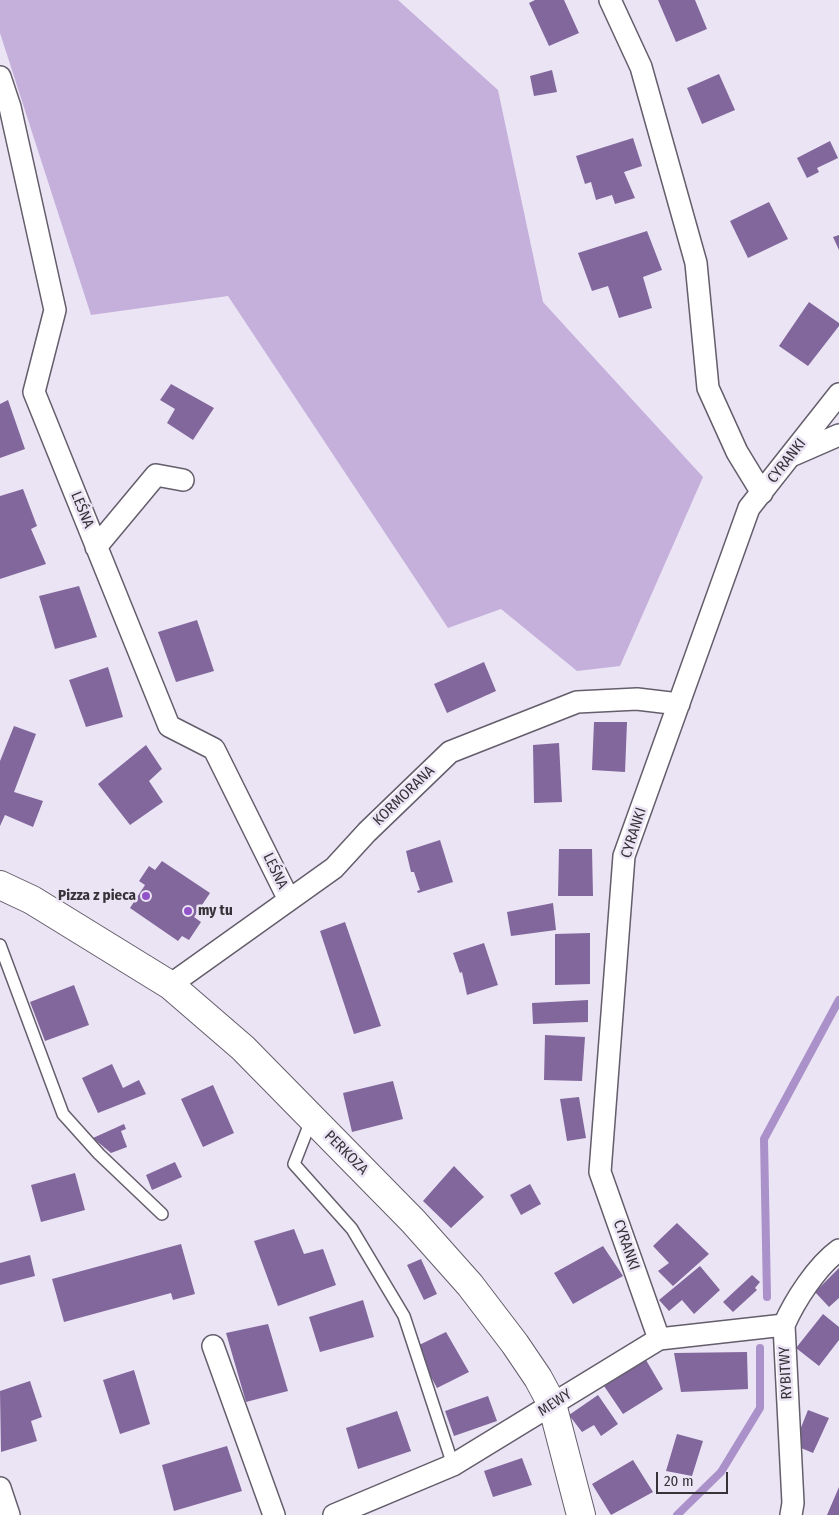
<!DOCTYPE html>
<meta charset="utf-8">
<style>
body{margin:0}
#map{position:relative;width:839px;height:1515px;overflow:hidden;background:#ebe4f4;font-family:"Fira Sans Condensed",sans-serif}
canvas{display:block}
.scale{position:absolute;left:656px;top:1472px;width:72px;height:22px;box-sizing:border-box;border:2px solid #353238;border-top:0;padding-left:6px;font-size:15px;line-height:18px;white-space:nowrap;color:#353238;-webkit-text-stroke:4px #ebe4f4;paint-order:stroke}
</style>
<div id="map">
<canvas width="839" height="1515"></canvas>
<div class="scale">20 m</div>
</div>
<script>
const ctx = document.querySelector('canvas').getContext('2d');
ctx.lineJoin = 'round';
function fill(path, color) { ctx.fillStyle = color; ctx.fill(path, 'evenodd'); }
function strokePath(path, color, width, dash) { ctx.strokeStyle = color; ctx.lineWidth = width; ctx.lineCap = dash ? 'butt' : 'round'; ctx.setLineDash(dash || []); ctx.stroke(path); }
function write(font, color, halo, rows, align = 'center') {
  ctx.font = font + ' "Fira Sans Condensed",sans-serif'; ctx.lineWidth = 5; ctx.setLineDash([]); ctx.textBaseline = 'middle'; ctx.strokeStyle = halo; ctx.fillStyle = color; for (const [text, x, y, turn = 0] of rows) {
    ctx.save(); ctx.translate(x, y); ctx.rotate((+turn || 0) * Math.PI / 180); ctx.textAlign = isNaN(turn) ? turn : align; if (halo) ctx.strokeText(text, 0, 0); ctx.fillText(text, 0, 0); ctx.restore();
  }
}
const green = new Path2D(`
 M0 0H398L498 90 543 302 703 477 620 666 577 671 501 609 448 628 228 296 91 315 0 33Z`);
const stream = new Path2D(`
 M767 1297 764 1139 839 1000
 M677 1515 721 1472 760 1408V1348`);
const building = new Path2D(`
 M535 0H564L579 33 549 46 529 3Z
 M658 0H695L707 29 676 42Z
 M552 70 557 92 534 96 530 76Z
 M719 74 735 110 702 124 687 88Z
 M633 138 642 166 624 172 635 198 615 204 612 195 596 200 591 182 585 184 576 156Z
 M830 141 838 158 817 168 819 172 807 178 797 158Z
 M769 202 788 239 748 258 730 221Z
 M647 231 662 270 643 277 652 308 619 318 608 286 592 291 578 253Z
 M839 235V250L833 237Z
 M809 302 839 323V326L808 366 779 346Z
 M171 384 214 408 193 440 167 423 175 409 160 400Z
 M8 400 25 449 0 458V404Z
 M23 489 37 526 31 529 46 564 0 579V496Z
 M79 586 97 637 55 649 39 596Z
 M197 620 214 671 176 682 158 632Z
 M484 662 496 691 447 713 434 684Z
 M108 667 123 717 86 727 69 680Z
 M594 722H627L625 772 592 770Z
 M14 726 36 734 14 792 43 801 33 827 5 815 0 826V761Z
 M559 743 562 802 534 803 533 745Z
 M146 745 162 769 149 781 163 802 130 825 98 784Z
 M440 840 453 882 418 893 417 891 420 890 414 872H411L406 851Z
 M559 849H592L593 896H558Z
 M162 861 210 893 194 917 201 922 189 940 182 936 178 941 130 908 145 885 139 881 149 866 155 870Z
 M553 903 556 930 511 936 507 912Z
 M345 922 381 1026 354 1034 320 931Z
 M590 933V984L555 985V934Z
 M484 943 498 985 467 995 462 972 460 973 453 953Z
 M74 985 89 1025 45 1041 30 1002Z
 M588 1000V1022L533 1024 532 1003Z
 M545 1035 585 1037 582 1081 544 1080Z
 M112 1064 123 1088 139 1080 146 1094 98 1113 82 1078Z
 M393 1081 403 1119 352 1132 343 1093Z
 M213 1085 234 1133 203 1147 181 1099Z
 M579 1097 586 1138 567 1141 560 1099Z
 M124 1124 126 1129 121 1131 127 1147 111 1153 93 1138Z
 M175 1162 182 1177 152 1190 146 1175Z
 M454 1166 484 1197 451 1228 423 1201Z
 M75 1173 85 1210 41 1222 31 1185Z
 M530 1184 541 1204 521 1215 510 1195Z
 M677 1223 709 1254 673 1286 658 1271 669 1263 653 1246Z
 M294 1229 304 1254 323 1249 336 1285 278 1306 254 1241Z
 M181 1244 195 1294 173 1300 171 1293 64 1322 52 1279Z
 M603 1246 623 1276 573 1304 554 1273Z
 M30 1255 35 1276 0 1285V1263Z
 M421 1259 437 1294 424 1300 407 1265Z
 M700 1266 720 1290 694 1314 682 1300 669 1311 659 1300Z
 M839 1268V1298L829 1307 815 1292Z
 M752 1275 760 1282 755 1288 757 1290 733 1312 723 1302Z
 M363 1300 374 1337 320 1352 309 1317Z
 M823 1314 839 1327V1340L819 1366 796 1348Z
 M268 1324 288 1391 246 1402 226 1333Z
 M446 1332 469 1372 437 1388 415 1347Z
 M747 1352 748 1389 681 1392 674 1353Z
 M646 1360 663 1389 623 1414 604 1386Z
 M134 1370 150 1424 120 1434 103 1380Z
 M30 1381 42 1417 31 1421 37 1441 1 1452 0 1391Z
 M598 1395 618 1424 601 1436 594 1425 582 1432 569 1415Z
 M488 1396 497 1421 454 1436 445 1411Z
 M808 1410 829 1418 813 1453 794 1445Z
 M397 1411 411 1451 358 1469 346 1428Z
 M677 1434 703 1441 692 1476 666 1471Z
 M227 1446 242 1491 174 1511 162 1465Z
 M522 1458 532 1485 493 1497 484 1471Z
 M633 1460 653 1492 611 1515 592 1484Z
 M839 1487V1515H827Z`);
const service = new Path2D(`
 M0 945 63 1114 99 1154 162 1214
 M312 1118 294 1164 352 1229 404 1316 453 1465`);
const minor = new Path2D(`
 M610 0 641 67 696 263 708 388 737 452 762 493
 M0 77 10 107 55 310 34 392 169 726 214 749 289 900
 M793 455 839 435
 M96 547 156 475 183 480
 M170 985 334 868 367 832 450 752 577 702 637 699 679 704
 M659 1339 600 1172 624 856 749 508 839 394
 M213 1346 274 1515
 M0 1488 9 1515
 M334 1515 453 1465 659 1339 784 1325
 M791 1515 793 1503 784 1325C795 1300 817 1266 839 1250`);
const tertiary = new Path2D(`
 M0 885 32 900 170 985 243 1048 413 1221 470 1285 515 1344 538 1378 552 1404 581 1515`);
const markers = [
 [146,896,5,"#9253c9"],
 [188,911,5,"#9253c9"]
];
const streetNames = [
 ["CYRANKI",787,461,-52],
 ["LEŚNA",82,510,68],
 ["KORMORANA",404,796,-44],
 ["CYRANKI",634,833,-72],
 ["LEŚNA",275,871,64],
 ["PERKOZA",346,1153,45],
 ["CYRANKI",626,1245,71],
 ["RYBITWY",786,1373,-93],
 ["MEWY",555,1403,-33]
];
const poiNames = [
 ["Pizza z pieca",136,896],
 ["my tu",198,911,"left"]
];
fill(green, '#c5b0dc');
strokePath(stream, '#ab91c9', 8);
fill(building, '#81679c');
strokePath(service, '#645d6b', 14);
strokePath(minor, '#645d6b', 24);
strokePath(tertiary, '#645d6b', 30);
strokePath(service, '#fff', 11);
strokePath(minor, '#fff', 21);
strokePath(tertiary, '#fff', 28);
for (const [x, y, r, color] of markers) { const dot = new Path2D(); dot.arc(x, y, r, 0, 2 * Math.PI); ctx.fillStyle = color; ctx.fill(dot); strokePath(dot, '#ebe4f4', 2); }
write('15px', '#353238', '#ebe4f4', streetNames);
write('bold 15px', '#353238', '#ebe4f4', poiNames, 'right');
</script>
